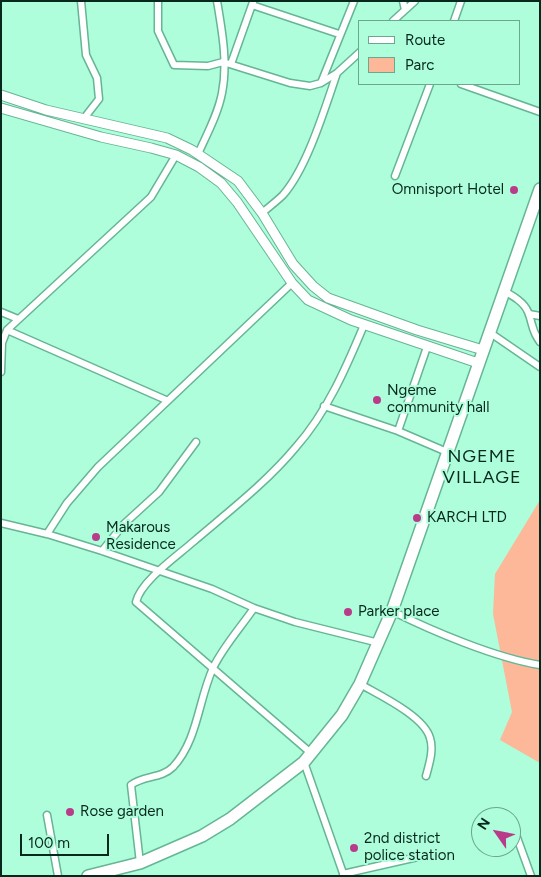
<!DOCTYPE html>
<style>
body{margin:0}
#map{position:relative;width:541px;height:877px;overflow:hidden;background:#aefddb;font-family:Figtree,sans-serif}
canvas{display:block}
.frame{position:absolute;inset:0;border:2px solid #07291d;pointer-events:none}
.legend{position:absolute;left:358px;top:20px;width:162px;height:65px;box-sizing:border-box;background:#aefddb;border:1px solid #6ba88f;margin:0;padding:6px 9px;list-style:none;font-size:15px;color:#07291d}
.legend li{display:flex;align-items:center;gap:10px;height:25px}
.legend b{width:25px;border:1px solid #6ba88f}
.north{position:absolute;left:471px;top:807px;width:50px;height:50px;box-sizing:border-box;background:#aefddb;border:1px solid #6ba88f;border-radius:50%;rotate:303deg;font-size:14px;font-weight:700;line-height:20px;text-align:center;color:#07291d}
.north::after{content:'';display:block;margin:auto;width:18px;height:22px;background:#b93c8b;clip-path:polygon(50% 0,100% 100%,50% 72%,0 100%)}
.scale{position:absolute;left:20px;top:834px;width:89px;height:22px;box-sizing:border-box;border:2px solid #07291d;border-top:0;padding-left:6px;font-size:15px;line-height:18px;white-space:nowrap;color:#07291d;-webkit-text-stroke:4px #aefddb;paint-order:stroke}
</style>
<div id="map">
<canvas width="541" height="877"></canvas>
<div class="frame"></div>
<ul class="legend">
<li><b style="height:6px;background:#fff"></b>Route</li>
<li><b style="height:14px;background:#fcb899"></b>Parc</li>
</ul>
<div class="north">N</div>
<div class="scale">100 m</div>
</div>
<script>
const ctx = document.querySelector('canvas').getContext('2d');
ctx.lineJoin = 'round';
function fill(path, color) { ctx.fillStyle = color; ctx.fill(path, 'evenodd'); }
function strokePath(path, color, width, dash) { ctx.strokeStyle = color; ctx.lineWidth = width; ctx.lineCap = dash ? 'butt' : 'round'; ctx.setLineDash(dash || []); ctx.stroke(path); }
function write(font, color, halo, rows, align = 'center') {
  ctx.font = font + ' Figtree,sans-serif'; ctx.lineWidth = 4; ctx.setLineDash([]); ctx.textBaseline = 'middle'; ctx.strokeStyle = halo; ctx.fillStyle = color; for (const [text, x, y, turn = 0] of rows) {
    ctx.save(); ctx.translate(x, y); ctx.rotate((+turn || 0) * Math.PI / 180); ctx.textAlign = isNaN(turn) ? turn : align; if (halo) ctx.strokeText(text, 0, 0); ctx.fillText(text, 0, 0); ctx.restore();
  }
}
const green = new Path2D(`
 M540 500V763L500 740 512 712 493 614 495 574Z`);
const street = new Path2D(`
 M81 1 86 55 97 78 99 99 85 117
 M158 1V31L174 65 208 66 223 62 290 83 310 86 321 83 337 73 360 52
 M403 1 405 10
 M252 5 339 34
 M393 21 415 1
 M454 21 461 1
 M231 64 253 2
 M321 83 354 1
 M461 84 540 112
 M198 154C207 134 218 114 222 93 228 63 222 31 217 1
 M395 176 430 84
 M262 213C269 207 277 201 283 195 307 168 325 108 337 73
 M504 291C513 296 524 302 528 312 533 324 531 330 540 342
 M1 312 18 319
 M529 314 540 316
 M7 330 166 400
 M489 332 540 367
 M1 372 2 343 7 330 151 197 176 155
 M324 406 398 431 447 452
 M398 431 427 347
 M1 523 47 534 102 551 212 589 254 608 295 622 379 643
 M47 534 67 503 98 467 292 283
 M102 551 124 524 159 492 196 442
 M392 611C432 631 496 658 540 665
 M360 684C379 695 424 716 430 738 434 750 429 765 426 776
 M312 754 136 602C141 581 176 557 193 542 228 512 266 483 296 447 327 412 346 368 364 325
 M304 762 344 876
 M47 815 58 876
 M515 832 531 876
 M140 863 131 785C144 775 161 779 173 767 198 740 198 701 213 668 223 647 241 627 254 608
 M343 874 422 856`);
const secondary = new Path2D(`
 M1 95 46 110 167 138 192 150 238 181 262 213 293 264 313 286 328 298 417 330 483 350
 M1 108 101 137 151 148 176 155 199 167 221 183 237 202 292 283 308 300 351 320 478 363`);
const highway = new Path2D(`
 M88 876 140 863 202 836 230 819 304 762 342 715 360 684 392 611 540 189`);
const markers = [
 [514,190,5,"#b93c8b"],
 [377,400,5,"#b93c8b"],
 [417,518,5,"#b93c8b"],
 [96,537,5,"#b93c8b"],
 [348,612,5,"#b93c8b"],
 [70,812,5,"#b93c8b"],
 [354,848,5,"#b93c8b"]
];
const poiNames = [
 ["Omnisport Hotel",504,190,"right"],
 ["Ngeme",387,391],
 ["community hall",387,408],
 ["KARCH LTD",427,518],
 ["Makarous",106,528],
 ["Residence",106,545],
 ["Parker place",358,612],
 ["Rose garden",80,812],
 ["2nd district",364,839],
 ["police station",364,856]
];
const quarterNames = [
 ["NGEME",482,457],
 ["VILLAGE",482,478]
];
fill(green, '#fcb899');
strokePath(street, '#66b595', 9);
strokePath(secondary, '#66b595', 11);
strokePath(highway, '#66b595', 14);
strokePath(street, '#fff', 6);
strokePath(secondary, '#fff', 9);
strokePath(highway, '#fff', 11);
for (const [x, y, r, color] of markers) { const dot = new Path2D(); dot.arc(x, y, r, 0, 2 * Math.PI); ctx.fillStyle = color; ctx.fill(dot); strokePath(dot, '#aefddb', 2); }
write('15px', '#07291d', '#aefddb', poiNames, 'left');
ctx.letterSpacing = '1px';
write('18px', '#07291d', '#aefddb', quarterNames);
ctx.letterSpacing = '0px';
</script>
